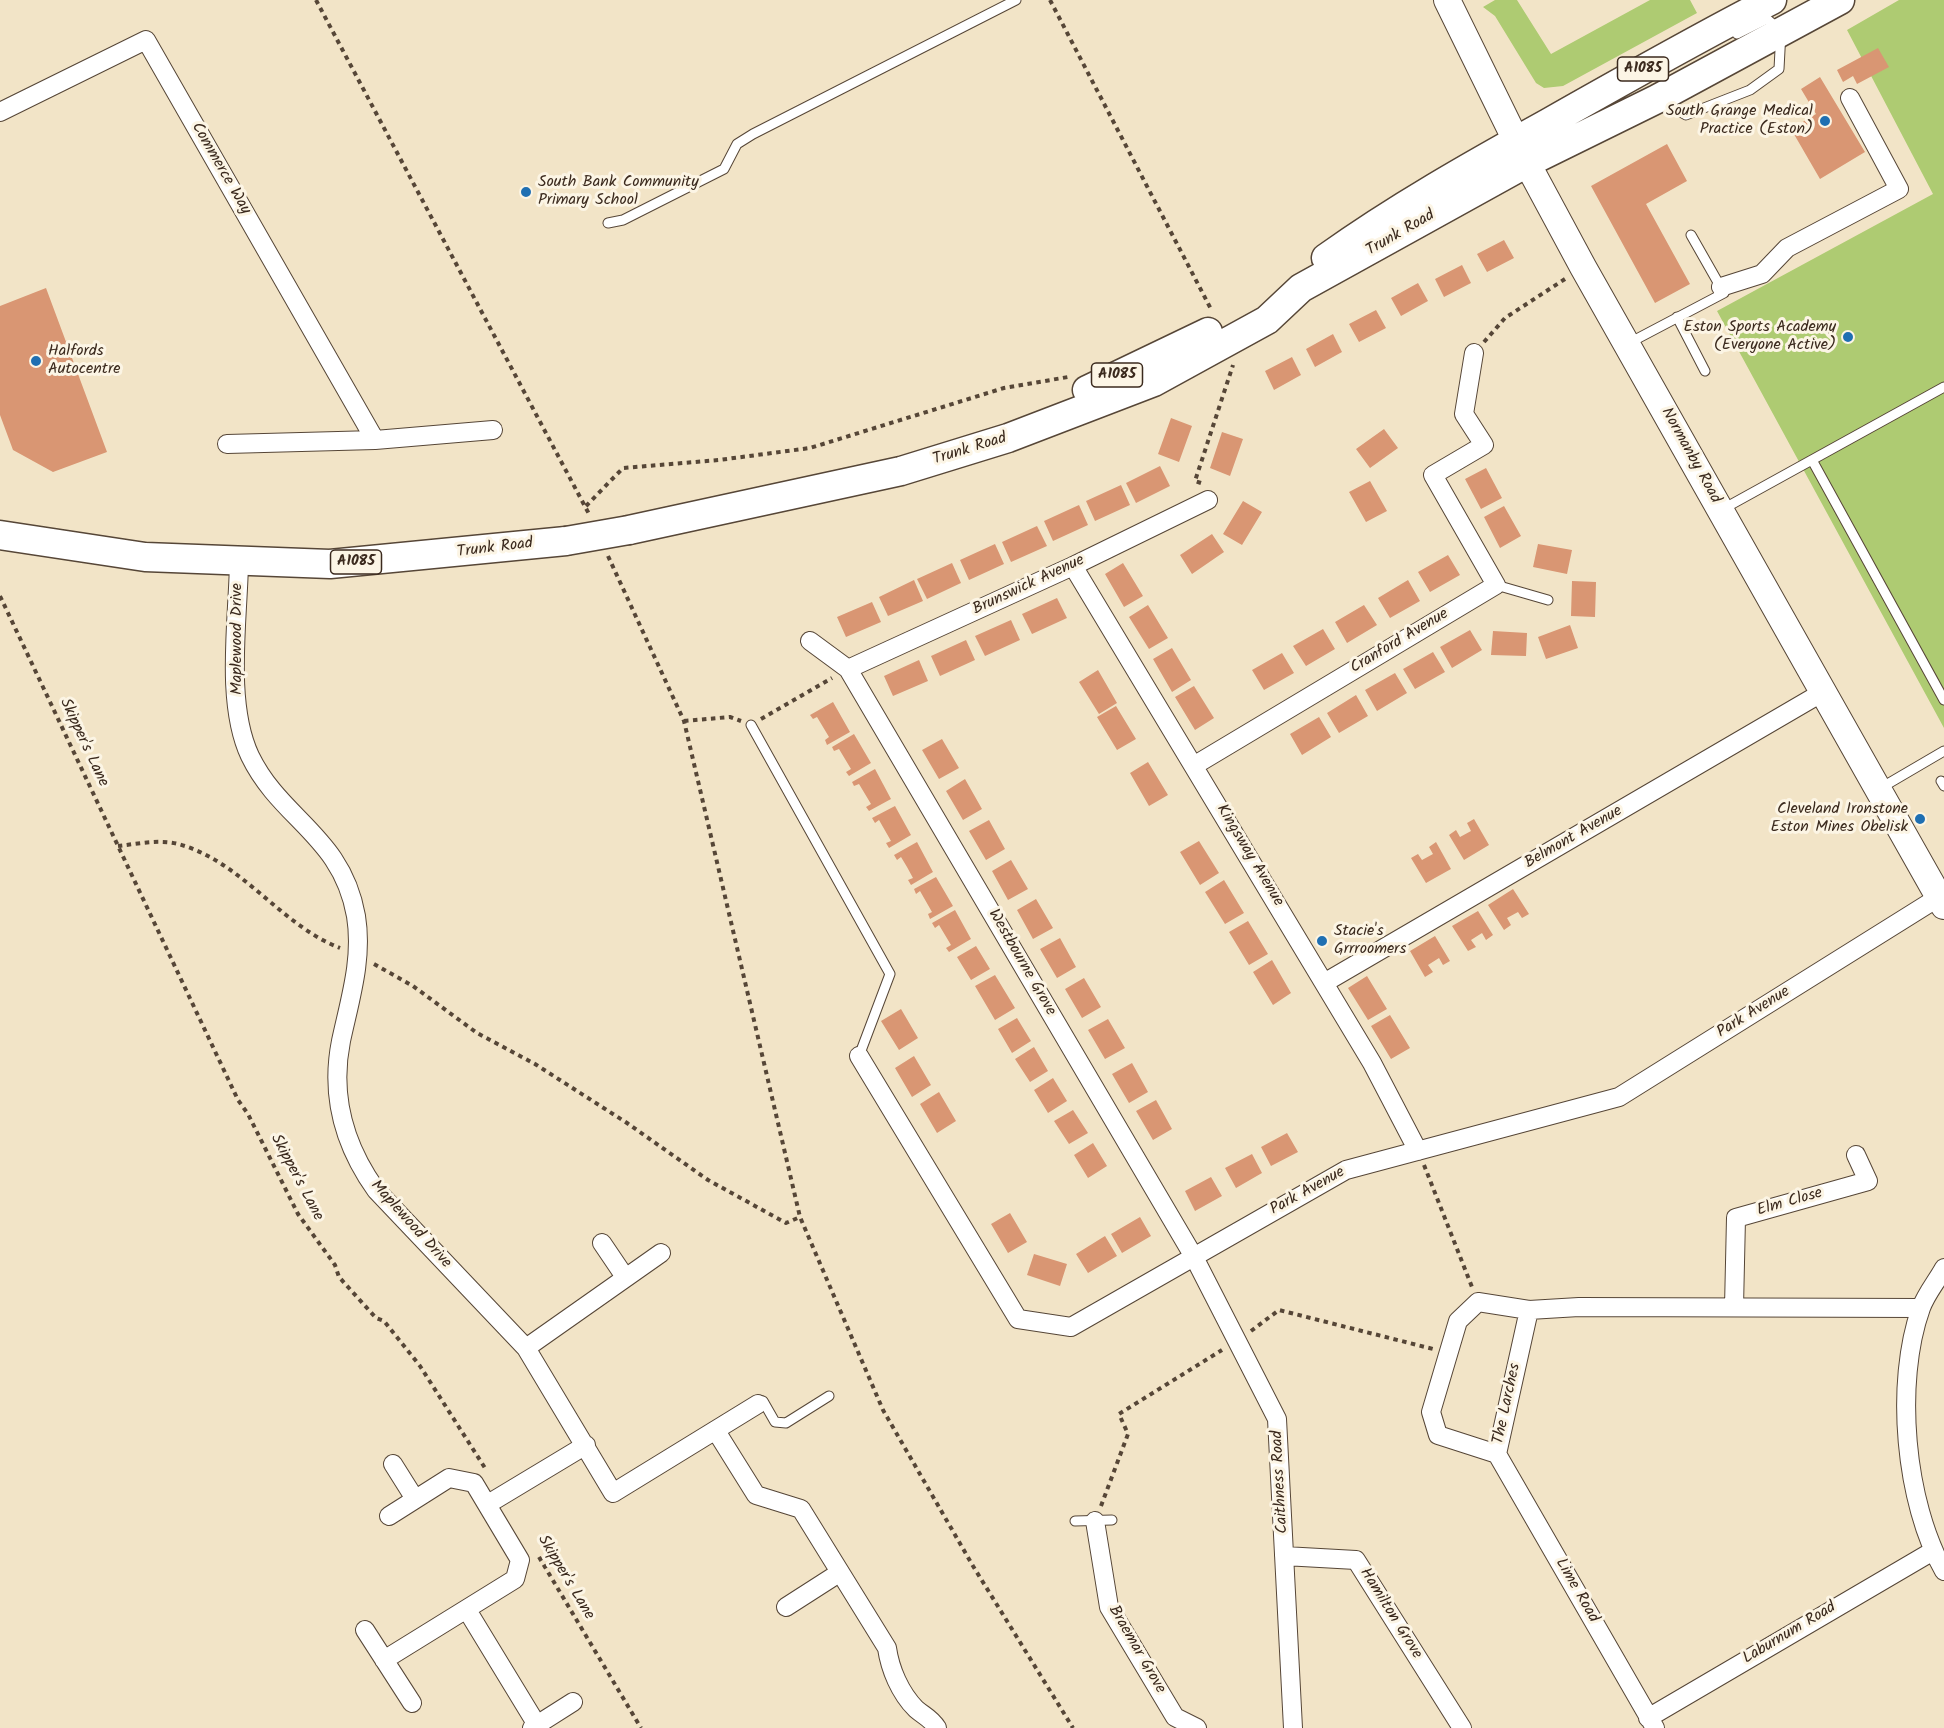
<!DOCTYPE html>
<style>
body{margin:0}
canvas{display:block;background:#f2e4c7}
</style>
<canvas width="1944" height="1728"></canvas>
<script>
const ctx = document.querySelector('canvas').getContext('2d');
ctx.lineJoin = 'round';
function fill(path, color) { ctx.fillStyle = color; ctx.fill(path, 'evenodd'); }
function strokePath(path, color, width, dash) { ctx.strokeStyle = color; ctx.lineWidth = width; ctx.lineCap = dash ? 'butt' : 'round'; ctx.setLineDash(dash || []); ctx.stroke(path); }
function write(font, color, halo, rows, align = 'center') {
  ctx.font = font + ' Kalam,sans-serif'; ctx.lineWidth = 6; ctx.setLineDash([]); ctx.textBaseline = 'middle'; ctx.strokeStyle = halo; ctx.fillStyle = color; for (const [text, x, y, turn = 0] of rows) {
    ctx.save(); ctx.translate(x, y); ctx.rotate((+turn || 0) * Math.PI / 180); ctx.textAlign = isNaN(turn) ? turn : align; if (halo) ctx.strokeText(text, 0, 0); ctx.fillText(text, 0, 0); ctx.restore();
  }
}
const green = new Path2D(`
 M1495 0H1517L1551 54 1650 0H1690L1697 13 1563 86 1544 88 1536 83 1495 16 1483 7Z
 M1899 0H1944V728L1717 311 1933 194 1847 30Z`);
const building = new Path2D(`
 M1878 48 1889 67 1857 84 1853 76 1843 82 1837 70Z
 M1820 77 1865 152 1820 179 1791 129 1816 114 1801 89Z
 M1667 144 1687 181 1646 204 1690 284 1655 303 1591 186Z
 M1504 240 1514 258 1487 272 1477 254Z
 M1462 265 1471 283 1444 297 1435 279Z
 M1418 283 1428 301 1401 316 1391 298Z
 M46 288 107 452 53 472 13 450 0 415V306Z
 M1376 310 1386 328 1359 342 1349 324Z
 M1333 334 1342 352 1315 367 1306 349Z
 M1292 357 1301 375 1274 390 1265 371Z
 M1171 418 1192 426 1179 462 1158 454Z
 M1384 429 1398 448 1370 468 1356 449Z
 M1222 432 1243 439 1230 476 1210 468Z
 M1160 466 1170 486 1136 503 1126 483Z
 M1486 468 1502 498 1481 509 1465 479Z
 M1370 481 1387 511 1366 522 1349 492Z
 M1121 485 1130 505 1095 521 1086 501Z
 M1243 501 1262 512 1242 545 1223 534Z
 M1079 505 1088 525 1053 541 1044 521Z
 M1504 506 1521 536 1500 548 1484 517Z
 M1037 526 1047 546 1011 562 1002 542Z
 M1212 534 1224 552 1192 574 1180 555Z
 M995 544 1004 564 969 580 960 560Z
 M1538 544 1572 550 1567 574 1533 567Z
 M1448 555 1460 575 1430 592 1418 572Z
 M952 563 961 583 927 599 917 579Z
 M1123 563 1143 596 1124 607 1105 574Z
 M914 580 923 601 888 616 879 597Z
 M1408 580 1420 601 1390 618 1378 598Z
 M1572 581 1596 582 1595 617 1571 616Z
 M1057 598 1067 618 1032 634 1022 614Z
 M872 602 881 622 846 637 837 617Z
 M1148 605 1168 638 1149 649 1129 617Z
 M1364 605 1377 625 1347 643 1335 622Z
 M1011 620 1020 640 985 656 975 636Z
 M1570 625 1578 648 1546 659 1538 637Z
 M1323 629 1335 649 1306 666 1293 646Z
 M1470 630 1482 650 1452 668 1440 647Z
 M1493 631 1527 633 1526 656 1491 655Z
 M966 640 975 660 940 676 931 656Z
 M1172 648 1191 680 1172 692 1153 659Z
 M1433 652 1445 672 1415 689 1403 669Z
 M1282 653 1294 673 1264 690 1252 670Z
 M919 660 928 681 893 696 884 676Z
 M1098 670 1117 703 1099 714 1079 682Z
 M1395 673 1407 693 1377 711 1365 690Z
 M1194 686 1214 718 1195 730 1175 697Z
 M1356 695 1368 716 1339 733 1327 713Z
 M833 702 850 732 827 745 825 740 829 737 817 717 813 719 810 715Z
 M1116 706 1136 739 1117 750 1097 717Z
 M1319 717 1331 737 1302 755 1290 734Z
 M854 734 871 763 849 776 846 772 851 769 839 749 834 751 832 747Z
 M942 739 959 768 939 779 922 750Z
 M1148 762 1168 795 1149 806 1130 773Z
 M875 769 891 799 869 811 866 807 871 804 859 784 854 786 852 782Z
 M965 779 982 809 963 820 946 791Z
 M895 806 911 835 889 848 886 843 891 841 879 820 875 823 872 818Z
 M1474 819 1489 845 1464 860 1449 835 1456 830 1460 837 1471 831 1467 823Z
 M989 820 1005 849 986 860 969 831Z
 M1199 841 1219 873 1200 885 1180 852Z
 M917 842 933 872 911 885 908 880 913 878 907 867 901 857 897 860 894 855Z
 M1436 842 1451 869 1426 883 1411 858 1418 854 1422 860 1433 854 1429 847Z
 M1011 860 1028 889 1008 900 992 871Z
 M936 877 953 906 930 919 928 914 932 912 920 891 916 894 914 889Z
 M1224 880 1244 913 1225 924 1205 892Z
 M1513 889 1529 914 1522 918 1518 912 1507 918 1511 925 1504 930 1488 905Z
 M1036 899 1053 928 1033 939 1017 910Z
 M955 910 971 939 949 952 946 948 951 945 939 925 935 928 932 923Z
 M1478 911 1493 935 1486 940 1482 933 1471 940 1476 947 1468 951 1452 926Z
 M1248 921 1268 954 1249 965 1229 932Z
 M1435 936 1450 961 1443 965 1439 958 1428 965 1433 972 1425 977 1410 951Z
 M1060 938 1076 967 1057 978 1040 949Z
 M976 946 990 969 971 980 957 957Z
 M1272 960 1291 993 1273 1005 1253 972Z
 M995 975 1015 1008 995 1020 975 986Z
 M1367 976 1387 1009 1368 1020 1348 988Z
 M1084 978 1101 1007 1082 1018 1065 989Z
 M901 1009 918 1038 899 1050 881 1021Z
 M1390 1015 1410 1048 1391 1059 1371 1026Z
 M1017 1018 1031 1041 1012 1053 998 1029Z
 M1108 1019 1125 1048 1105 1059 1088 1030Z
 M1034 1047 1048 1071 1030 1082 1015 1059Z
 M914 1056 931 1085 912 1097 895 1068Z
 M1132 1063 1148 1092 1129 1103 1112 1074Z
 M1053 1078 1067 1101 1048 1113 1034 1090Z
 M939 1092 956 1121 937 1133 920 1104Z
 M1156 1100 1172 1129 1153 1140 1136 1111Z
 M1073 1110 1088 1133 1069 1144 1054 1121Z
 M1287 1133 1298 1152 1271 1166 1261 1147Z
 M1093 1143 1107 1166 1088 1178 1074 1155Z
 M1252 1154 1262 1173 1236 1188 1225 1168Z
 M1211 1177 1222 1196 1195 1211 1185 1191Z
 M1010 1213 1027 1242 1008 1253 991 1224Z
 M1140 1217 1151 1236 1122 1253 1111 1234Z
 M1105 1236 1117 1256 1088 1273 1076 1254Z
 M1034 1254 1067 1264 1060 1286 1027 1275Z`);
const path = new Path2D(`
 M316 0 589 514
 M1050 0 1212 311
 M1484 342 1505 318 1565 279
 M1201 483 1195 481 1233 365
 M586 506 623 468 719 460 810 448 1004 388 1068 377
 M608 556 684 721 800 1217 883 1410 973 1566 1073 1728
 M0 596 238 1100 248 1114 298 1214 335 1265 339 1277 376 1318 384 1321 420 1366 485 1468
 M761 719 832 678
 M684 721 730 717 741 721
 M118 846C137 844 159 839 178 844 242 861 280 925 340 948
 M374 964 413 986 477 1033 535 1064 627 1123 708 1180 786 1223 800 1217
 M1424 1165 1472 1287
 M1251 1331 1279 1310 1433 1349
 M1101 1506 1128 1434 1119 1414 1222 1350
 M539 1557 641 1728`);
const lane = new Path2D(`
 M1661 101 1686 115 1750 90 1779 69 1781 31 1767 19 1737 34
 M608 223 623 220 724 169 737 144 753 134 1016 0
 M1677 317 1705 371
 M1629 343 1724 293 1691 235
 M1812 460 1944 700
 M1723 509 1944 387
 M1496 585 1548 600
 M751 725 890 974 859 1056
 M1941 781 1944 786
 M1879 789 1944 751
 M763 1401 775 1422 786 1423 829 1396
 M1075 1521 1112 1520`);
const street = new Path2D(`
 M0 112 146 40 375 440
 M1721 287 1762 274 1787 248 1899 189 1850 98
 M227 444 375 440 493 430
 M239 563C238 620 225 703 250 756 281 820 342 836 356 916 363 959 350 999 341 1041 330 1096 344 1145 376 1190L526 1348 613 1493 758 1404
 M1073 566 1372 1063 1418 1151
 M810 641 848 669 1194 1257 1277 1419 1293 1728
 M848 669 1073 566 1208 500
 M1195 765 1496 585 1433 475 1484 445 1464 414 1474 353
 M1324 983 1823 692
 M859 1056 1018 1319 1071 1327 1346 1170 1619 1097 1939 897
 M602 1243 625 1277
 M1944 1268C1937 1281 1926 1294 1921 1308 1894 1383 1905 1503 1944 1571
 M1734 1307 1736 1218 1868 1181 1856 1155
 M526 1348 661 1253
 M716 1431 756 1495 801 1509 887 1648C890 1669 900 1693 916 1709 924 1716 931 1718 937 1728
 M1497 1454 1529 1310 1579 1307 1921 1308
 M1497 1454 1655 1728
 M1497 1454 1438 1435 1431 1412 1458 1321 1478 1302 1529 1310
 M393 1464 415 1499
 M488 1504 586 1445
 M1095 1521 1109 1607 1175 1717 1197 1728
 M1284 1556 1356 1560 1462 1728
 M786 1607 839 1573
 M467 1610 537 1725
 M365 1630 412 1703
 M384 1660 515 1579 520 1560 474 1483 449 1478 389 1516
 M1648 1718 1933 1551
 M532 1728 573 1702`);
const secondary = new Path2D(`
 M1447 0 1527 163 1583 267 1944 906`);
const primary = new Path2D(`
 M1326 258C1396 208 1472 165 1548 123 1622 81 1696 39 1772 0
 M1087 390 1208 332
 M629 530 901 471 1008 438 1154 382 1267 320 1301 288 1527 163 1657 99 1840 0
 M0 535 145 557 330 564 566 541`);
const primaryBridge = new Path2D(`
 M566 541 629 530`);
const markers = [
 [1825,121,6,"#1f6fb2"],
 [526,192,6,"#1f6fb2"],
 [1848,337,6,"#1f6fb2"],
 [36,361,6,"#1f6fb2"],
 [1920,819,6,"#1f6fb2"],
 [1322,941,6,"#1f6fb2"]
];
const shields = [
 [1643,69,51],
 [1117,375,51],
 [356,562,51]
];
const shieldNames = [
 ["A1085",1643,69],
 ["A1085",1117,375],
 ["A1085",356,562]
];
const poiNames = [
 ["South Grange Medical",1813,112],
 ["Practice (Eston)",1813,130],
 ["South Bank Community",538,183,"left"],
 ["Primary School",538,201,"left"],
 ["Eston Sports Academy",1836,328],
 ["(Everyone Active)",1836,346],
 ["Halfords",48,352,"left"],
 ["Autocentre",48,370,"left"],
 ["Cleveland Ironstone",1908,810],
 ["Eston Mines Obelisk",1908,828],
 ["Stacie's",1334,932,"left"],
 ["Grrroomers",1334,950,"left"]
];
const streetNames = [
 ["Commerce Way",220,169,60],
 ["Trunk Road",1401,234,-30],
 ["Trunk Road",970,450,-17],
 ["Normanby Road",1690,456,61],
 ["Trunk Road",495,549,-7],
 ["Brunswick Avenue",1029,586,-25],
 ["Maplewood Drive",238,639,-90],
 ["Cranford Avenue",1400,642,-31],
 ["Skipper's Lane",83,743,65],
 ["Belmont Avenue",1574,838,-30],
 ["Kingsway Avenue",1249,856,59],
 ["Westbourne Grove",1021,963,60],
 ["Park Avenue",1754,1013,-32],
 ["Skipper's Lane",296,1178,62],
 ["Park Avenue",1308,1192,-29],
 ["Elm Close",1790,1203,-16],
 ["Maplewood Drive",410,1225,48],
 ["The Larches",1508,1404,-78],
 ["Caithness Road",1281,1482,-93],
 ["Skipper's Lane",565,1578,59],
 ["Lime Road",1576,1591,60],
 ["Hamilton Grove",1390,1614,58],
 ["Laburnum Road",1790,1634,-31],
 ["Braemar Grove",1136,1650,60]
];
fill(green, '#aecb72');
fill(building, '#d99673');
strokePath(lane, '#564637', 11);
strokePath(street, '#564637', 20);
strokePath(secondary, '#564637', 28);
strokePath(primary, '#564637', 31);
strokePath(path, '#564637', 4, [4.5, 4.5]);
strokePath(lane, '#fff', 9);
strokePath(street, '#fff', 18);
strokePath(secondary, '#fff', 26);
strokePath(primary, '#fff', 28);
strokePath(primaryBridge, '#564637', 31, []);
strokePath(primaryBridge, '#fff', 28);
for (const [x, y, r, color] of markers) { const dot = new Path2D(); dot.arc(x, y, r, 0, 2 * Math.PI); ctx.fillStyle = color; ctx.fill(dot); strokePath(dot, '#fcf5e5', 2); }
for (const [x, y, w] of shields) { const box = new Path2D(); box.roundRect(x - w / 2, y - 12, w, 24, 4.5); ctx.fillStyle = '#fcf5e5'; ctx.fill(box); strokePath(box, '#3b2a1e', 1.5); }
write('bold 15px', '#3b2a1e', null, shieldNames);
write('16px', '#3b2a1e', '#fcf5e5', poiNames, 'right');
write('16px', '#3b2a1e', '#fcf5e5', streetNames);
</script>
